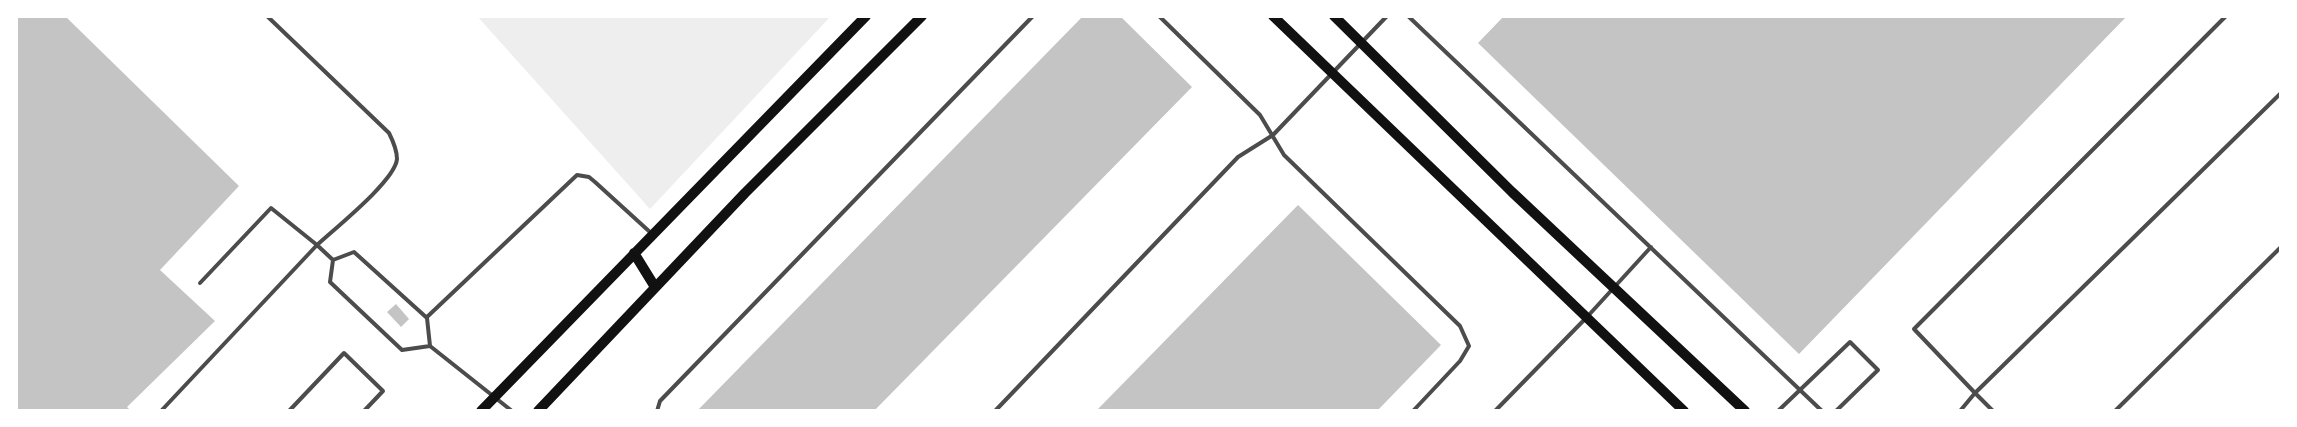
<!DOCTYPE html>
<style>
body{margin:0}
#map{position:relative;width:2297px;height:427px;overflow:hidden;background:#fff;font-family:Helvetica,sans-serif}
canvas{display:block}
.frame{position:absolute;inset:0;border:18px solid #fff;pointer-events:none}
</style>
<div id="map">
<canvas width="2297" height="427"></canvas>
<div class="frame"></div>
</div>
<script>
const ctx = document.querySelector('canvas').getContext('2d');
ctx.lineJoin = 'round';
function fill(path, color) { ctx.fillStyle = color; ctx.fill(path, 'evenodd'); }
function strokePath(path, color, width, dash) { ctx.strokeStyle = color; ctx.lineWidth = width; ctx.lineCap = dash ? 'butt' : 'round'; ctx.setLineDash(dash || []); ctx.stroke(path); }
const green = new Path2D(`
 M477 16H831L650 209Z`);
const building = new Path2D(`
 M16 16H65L239 186 160 270 215 321 127 407 131 411H16Z
 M1083 16H1120L1192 87 874 411H697Z
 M1504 16H2127L1799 354 1478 43Z
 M1298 205 1441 345 1377 411H1096Z
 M396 304 409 319 401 327 387 312Z`);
const service = new Path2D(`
 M267 16 389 133C393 141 397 150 397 159 395 181 334 229 317 245L333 260
 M1159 16 1260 115 1284 155 1460 326 1469 346 1460 361 1413 411
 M1408 16 1822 411
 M354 252 427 318 430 346 402 350 330 282 333 260Z
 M427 317 577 175 589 177 595 182 651 233
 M430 346 512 411
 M161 411 317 245 271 208 200 283
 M289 411 344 353 383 391 364 411
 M657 411 660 401 1033 16
 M995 411 1238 157 1273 135 1387 16
 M1495 411 1587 317 1651 247
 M1778 411 1850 342 1878 370 1836 411
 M1960 411 1975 393 1914 329 2226 16
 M1993 411 1975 393 2281 93
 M2115 411 2281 247`);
const secondary = new Path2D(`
 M1273 16 1684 411
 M1334 16 1512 192 1745 411
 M634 253 655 287
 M481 411 866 16
 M538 411 745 193 922 16`);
fill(green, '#eee');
fill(building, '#c4c4c4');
strokePath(service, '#4c4c4c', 4);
strokePath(secondary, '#111', 10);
</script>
